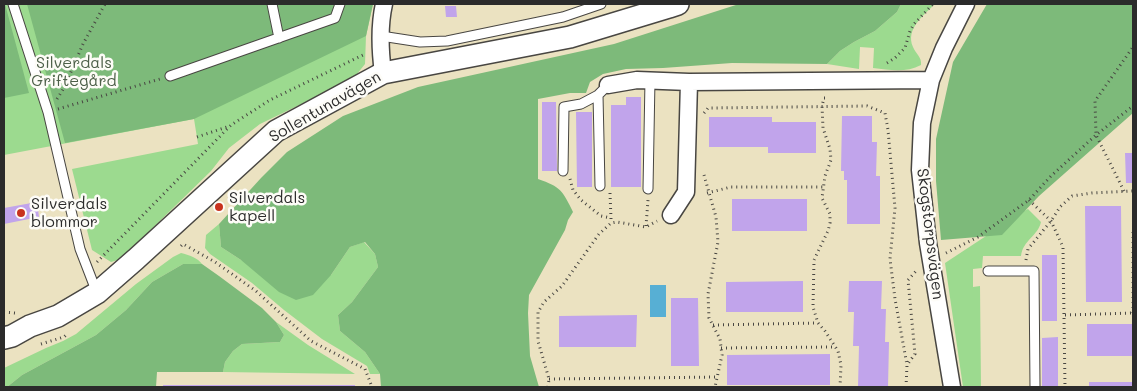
<!DOCTYPE html>
<meta charset="utf-8">
<style>
body{margin:0}
#map{position:relative;width:1137px;height:391px;overflow:hidden;background:#ebe2c1;font-family:Mali,sans-serif}
canvas{display:block}
.frame{position:absolute;inset:0;border:5px solid #2b2b2b;pointer-events:none}
</style>
<div id="map">
<canvas width="1137" height="391"></canvas>
<div class="frame"></div>
</div>
<script>
const ctx = document.querySelector('canvas').getContext('2d');
ctx.lineJoin = 'round';
function fill(path, color) { ctx.fillStyle = color; ctx.fill(path, 'evenodd'); }
function strokePath(path, color, width, dash) { ctx.strokeStyle = color; ctx.lineWidth = width; ctx.lineCap = dash ? 'butt' : 'round'; ctx.setLineDash(dash || []); ctx.stroke(path); }
function write(font, color, halo, rows, align = 'center') {
  ctx.font = font + ' Mali,sans-serif'; ctx.lineWidth = 5; ctx.setLineDash([]); ctx.textBaseline = 'middle'; ctx.strokeStyle = halo; ctx.fillStyle = color; for (const [text, x, y, turn = 0] of rows) {
    ctx.save(); ctx.translate(x, y); ctx.rotate((+turn || 0) * Math.PI / 180); ctx.textAlign = isNaN(turn) ? turn : align; if (halo) ctx.strokeText(text, 0, 0); ctx.fillText(text, 0, 0); ctx.restore();
  }
}
const green = new Path2D(`
 M4 4H373L366 36 365 64 353 79 260 124 229 148 211 171 127 253 118 260 111 262 92 250 72 169 198 144 194 119 4 155Z
 M901 4H935C924 15 905 29 913 47 916 54 922 57 921 65 906 73 890 70 873 68L874 48 860 47 859 69 827 64 840 51 854 42 875 31 897 12Z
 M1028 209 1041 222C1038 236 1023 240 1021 256H983L982 268 973 269V287L980 286 981 387H963L945 263 1024 211Z
 M219 224 221 247 241 260 331 275 350 247 364 242 375 254 378 267 352 302 338 315 340 331 365 352 380 374H370L367 366 322 339 284 310 252 283 210 254 205 248 206 235Z
 M181 253C189 255 198 258 202 264H183L152 282 126 310 96 335 22 375 7 387H4V368L46 348 63 341 76 334 136 284 173 257Z
 M276 322 308 345 355 374 223 372 225 362 233 351 242 344 280 342 284 335Z`);
const forest = new Path2D(`
 M4 4H5L29 93 4 98Z
 M27 4H373L366 36 194 119 65 143Z
 M739 4H901L897 12 875 31 854 42 840 51 827 64 732 63 663 68 626 69 603 74 590 82 586 93H570L538 99V179C561 187 562 190 573 212L568 220 565 230 529 295 528 313 530 356 539 387H381L380 374 365 352 340 331 338 315 352 302 378 267 375 254 365 242 350 247 331 275 313 295 296 300 279 292 241 260 221 247 219 224 261 178 287 152 343 116 418 87 614 44Z
 M987 4H1133V113L1039 196 1002 235 941 240 936 181V139L953 62Z
 M183 264H202L219 276 262 308 276 322 284 335 280 342 242 344 233 351 225 362 223 372H157L156 387H7L22 375 96 335 126 310 152 282Z`);
const water = new Path2D(`
 M650 285H666V317H650Z`);
const building = new Path2D(`
 M445 6H456L457 17H446Z
 M626 97H641V187H611V105H626Z
 M542 102H556L557 171H542Z
 M576 112H592V187H577Z
 M842 116H872V142H877L876 176H880V224H847V180H844V171H841Z
 M709 117H772V122H816V153H768V147H709Z
 M1125 153H1133V183H1126Z
 M732 199H807V231H732Z
 M37 202 39 217 4 224V208Z
 M1085 206H1121L1122 302H1086Z
 M1042 255H1057V321H1042Z
 M803 281V312H726V282Z
 M849 281H882L881 309H886L885 342H889L888 387H858L859 346H853L854 312H848Z
 M671 298H698L699 366H671Z
 M637 315 636 347H559V316Z
 M1087 324H1133V356H1087Z
 M1058 337V387H1042V338Z
 M830 354V385H727V355Z
 M1089 382H1133V387H1089Z
 M163 385H355V387H163Z`);
const path = new Path2D(`
 M887 63 895 58 905 48 910 31 914 24 933 4
 M825 98H824L822 106 823 128 830 149 831 160 825 176 822 198 830 214V223L828 231 814 260 813 307 818 323 825 331 838 351 841 365 840 387
 M57 99 64 88 83 44 105 4
 M58 109 160 79
 M704 113 708 108 867 106 885 113 888 130 895 208 890 259 895 299 907 365
 M197 137 230 126
 M704 175 716 217 718 242 708 294 709 318 720 339 722 355 715 387
 M570 179 573 190 581 200 601 216 611 218
 M1124 191 1096 135 1095 101 1133 47
 M610 193 611 219
 M707 193 731 187H823
 M1029 200 1051 221 1063 247 1065 387
 M646 226 648 200
 M181 246 183 244 215 262 256 291 311 341 365 369 372 387
 M946 253 978 237 1029 200 1051 176 1096 135 1133 106
 M1026 260 1028 249 1051 221 1060 207 1072 196 1092 193 1133 191
 M97 262 231 125 270 100 365 54
 M4 312 15 313
 M1133 313V232
 M1065 315 1133 313
 M713 325 817 323
 M41 344 64 337 67 334
 M721 348 835 347
 M549 379 717 377
 M548 387 549 379 538 341V312L544 302 562 286 599 234 611 223 617 222 646 227 657 221
 M906 387 907 365 915 354 908 280 917 270`);
const service = new Path2D(`
 M13 4 48 112 80 249 97 293
 M272 4 279 38
 M381 36 420 42 447 41 563 17 601 4
 M170 76 335 18 340 4
 M563 171 564 107 581 104 598 95
 M600 186 598 95 608 85
 M648 189 650 80
 M988 271H1034L1035 387`);
const minor = new Path2D(`
 M383 73C380 50 379 26 384 4
 M608 85 637 80 689 82 931 80
 M671 215 686 192 689 82
 M952 387 928 243 920 170 922 123 931 80 944 48 966 4`);
const tertiary = new Path2D(`
 M4 338 12 336 30 326 58 316 97 293 136 259 276 131 383 73 570 37 669 7 678 4`);
const markers = [
 [219,207,5,"#c8321e"],
 [21,213,5,"#c8321e"]
];
const parkNames = [
 ["Silverdals",74,63],
 ["Griftegård",74,81]
];
const streetNames = [
 ["Sollentunavägen",325,107,-30],
 ["Skogstorpsvägen",930,234,83]
];
const poiNames = [
 ["Silverdals",229,198],
 ["kapell",229,216],
 ["Silverdals",31,204],
 ["blommor",31,222]
];
fill(green, '#9cda8f');
fill(forest, '#7dba7a');
fill(water, '#57afd4');
fill(building, '#c1a4eb');
strokePath(service, '#484642', 11);
strokePath(minor, '#484642', 19);
strokePath(tertiary, '#484642', 24);
strokePath(path, '#484642', 3, [1, 4]);
strokePath(service, '#fff', 9);
strokePath(minor, '#fff', 16);
strokePath(tertiary, '#fff', 21);
for (const [x, y, r, color] of markers) { const dot = new Path2D(); dot.arc(x, y, r, 0, 2 * Math.PI); ctx.fillStyle = color; ctx.fill(dot); strokePath(dot, '#fdfcf7', 2); }
write('16px', '#4d6049', '#fdfcf7', parkNames);
write('16px', '#2b2b2b', '#fdfcf7', streetNames);
write('16px', '#2b2b2b', '#fdfcf7', poiNames, 'left');
</script>
